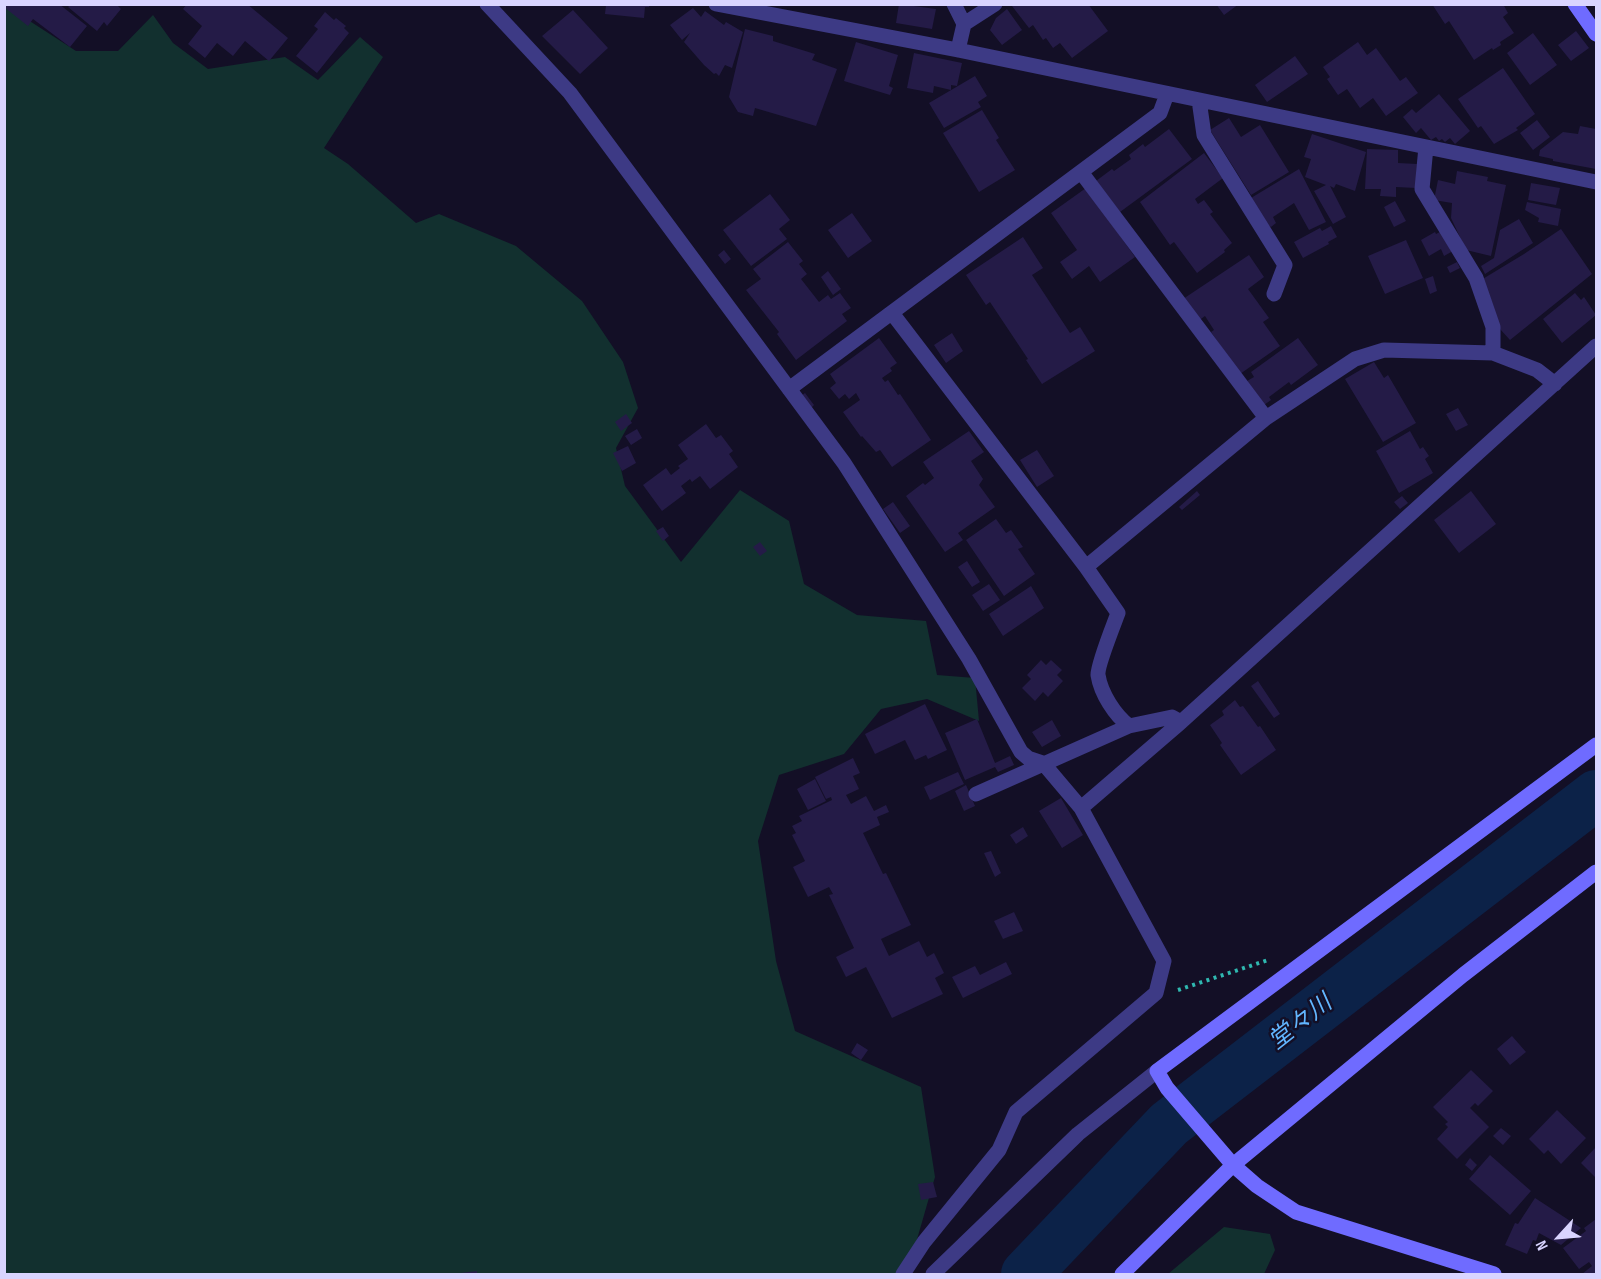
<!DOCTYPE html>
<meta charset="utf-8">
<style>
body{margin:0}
#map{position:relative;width:1601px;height:1279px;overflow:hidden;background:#130f26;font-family:"Sofia Sans Condensed",sans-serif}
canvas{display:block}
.frame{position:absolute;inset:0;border:6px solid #d9d4ff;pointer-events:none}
.north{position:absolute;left:1529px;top:1207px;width:60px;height:60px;-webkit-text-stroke:4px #130f26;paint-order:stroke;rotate:244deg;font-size:16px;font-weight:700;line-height:24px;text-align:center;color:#d9d4ff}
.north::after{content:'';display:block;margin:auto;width:21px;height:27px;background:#d9d4ff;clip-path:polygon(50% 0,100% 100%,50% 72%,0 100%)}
</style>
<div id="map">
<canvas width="1601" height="1279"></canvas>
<div class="frame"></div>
<div class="north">N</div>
</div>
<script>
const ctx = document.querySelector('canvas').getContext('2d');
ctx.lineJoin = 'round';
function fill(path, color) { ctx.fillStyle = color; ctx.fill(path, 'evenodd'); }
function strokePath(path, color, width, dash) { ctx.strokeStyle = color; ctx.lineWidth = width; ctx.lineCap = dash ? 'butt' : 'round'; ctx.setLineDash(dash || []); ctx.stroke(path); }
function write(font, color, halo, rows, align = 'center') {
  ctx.font = font + ' "Sofia Sans Condensed","Noto Sans JP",sans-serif'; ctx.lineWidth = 5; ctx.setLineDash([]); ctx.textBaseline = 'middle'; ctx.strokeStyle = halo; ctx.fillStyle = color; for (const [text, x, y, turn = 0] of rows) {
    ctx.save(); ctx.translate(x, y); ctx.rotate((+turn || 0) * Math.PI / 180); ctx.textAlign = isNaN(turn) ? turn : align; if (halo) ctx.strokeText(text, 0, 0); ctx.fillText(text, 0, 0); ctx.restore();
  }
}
const green = new Path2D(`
 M5 5 76 51H118L153 15 173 43 208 69 285 57 318 80 360 37 383 57 324 148 348 164 416 223 439 214 516 246 582 301 623 362 638 408 616 448 625 486 681 562 740 490 789 521 804 584 857 615 926 621 937 675 975 678 979 721 927 699 881 709 844 754 779 775 758 841 776 961 795 1031 921 1087 935 1177 907 1274H5Z
 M1224 1227 1270 1234 1275 1250 1264 1274H1168Z`);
const river = new Path2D(`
 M1026 1274 1169 1124 1596 795`);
const building = new Path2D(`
 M4 4H59L87 26 70 47 33 19 28 26 4 7Z
 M71 4H116L121 9 107 26 104 22 97 31 68 7Z
 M187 4H247L288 38 269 61 245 41 233 56 217 43 205 58 188 44 202 26 183 9Z
 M899 4 936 9 932 29 896 23Z
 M1014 4H1088L1108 31 1072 58 1060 43 1053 48 1046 38 1043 40 1033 25 1029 28 1012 6Z
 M1216 4H1239L1224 15Z
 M1432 4H1503L1508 13 1503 17 1514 33 1500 42 1501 45 1493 50 1492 48 1474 60 1449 21 1445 24Z
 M606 5H649V7H645L644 18 605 14Z
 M693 8 701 17 705 11 724 25 726 22 743 32 732 68 725 65 719 76 716 73 714 74 704 65 684 42 690 33 682 40 670 25Z
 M1007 9 1022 30 1002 45 990 30 996 18Z
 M573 10 608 48 580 74 542 36Z
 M325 12 334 20 336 18 346 26 344 28 349 33 317 73 296 56 318 29 314 26Z
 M745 29 773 36V41L815 54 812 60 837 69 816 126 755 108 753 116 738 112 729 97Z
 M1576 31 1589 48 1571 61 1558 45Z
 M1533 33 1557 65 1530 85 1507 53Z
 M856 42 898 55 889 86 893 88 890 95 844 81Z
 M1358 42 1367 55 1376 48 1400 81 1406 77 1418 93 1386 116 1373 98 1360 108 1347 89 1338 95 1327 79 1330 77 1323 67Z
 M914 53 962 63 957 86 951 85V90L934 86 933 93 907 88Z
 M1295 56 1308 74 1267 102 1255 85Z
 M1503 68 1535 114 1516 128 1518 130 1494 144 1481 126 1478 128 1458 99Z
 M975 76 987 96 978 102 981 107 944 128 929 103Z
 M1439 94 1470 131 1455 144 1450 138 1445 142 1442 139 1439 141 1436 137 1431 140 1421 128 1416 133 1403 117 1412 109 1416 113Z
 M982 110 999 138 996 140 1015 170 979 192 943 133Z
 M1229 118 1241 137 1260 125 1289 172 1251 195 1210 130Z
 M1537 120 1550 137 1533 150 1520 133Z
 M1580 126 1596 129V169L1553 161V159L1539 156 1540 150 1563 132 1578 134Z
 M1169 129 1192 159 1120 212 1096 181 1112 169 1114 171 1131 159 1129 155 1143 144 1145 147Z
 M1312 134 1366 152 1355 191 1336 184 1334 188 1330 186 1346 217 1333 224 1314 191 1326 185 1305 177 1311 159 1304 157Z
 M1367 149 1398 150V163L1417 164 1416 188 1396 187V197L1380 196 1381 189H1365Z
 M1204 153 1223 178 1195 199 1198 204 1204 200 1213 212 1210 214 1232 243 1224 250 1225 252 1197 273 1174 242 1170 245 1140 202Z
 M1299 169 1326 222 1309 230 1294 203 1273 217 1276 223 1271 227 1267 225 1251 198Z
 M1457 171 1488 177 1487 181 1506 185 1491 256 1466 250 1451 218 1452 203 1434 200 1438 180 1455 184Z
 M1531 183 1560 188 1556 205 1528 200Z
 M1086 188 1135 257 1100 282 1089 266 1072 279 1060 262 1077 250 1051 213Z
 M770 194 790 220 779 229 787 239 751 266 723 230Z
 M1395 201 1406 221 1394 227 1384 207Z
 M1527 202 1561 209 1558 226 1538 222 1539 218 1525 210Z
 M852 213 872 241 848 258 828 230Z
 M1519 219 1533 243 1485 274 1481 266 1494 258 1500 230Z
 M1331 226 1337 237 1328 242 1329 244 1303 258 1294 242 1320 228 1322 231Z
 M1561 229 1592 274 1510 340 1500 329 1481 280 1524 254Z
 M1442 231 1453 251 1444 256 1441 249 1429 256 1421 240 1435 232 1436 234Z
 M1023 237 1043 268 1032 275 1070 333 1080 327 1095 351 1042 384 1026 360 1028 359 990 302 986 305 966 275Z
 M1406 240 1423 278 1385 294 1368 256Z
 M788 242 803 261 799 264 807 274 801 279 819 302 828 295 831 299 840 293 851 308 842 314 847 321 796 360 777 334 779 332 746 290 761 279 753 269Z
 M724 250 731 259 725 264 718 255Z
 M1249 255 1264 277 1248 289 1269 318 1263 322 1280 346 1240 374 1211 332 1214 330 1205 316 1198 321 1183 299Z
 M1457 262 1460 268 1450 273 1447 267Z
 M828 271 841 289 833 295 821 277Z
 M1433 276 1437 291 1430 294 1425 279Z
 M1575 293 1581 300 1584 297 1596 315 1562 343 1543 319Z
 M952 333 963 351 946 363 934 345Z
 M879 338 897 363 890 368 892 371 882 378 885 382 888 380 898 395 900 394 931 440 892 467 880 450 876 452 862 436 861 437 843 412 860 400 856 393 849 399 845 394 839 399 830 388 836 383 830 374Z
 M1298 338 1318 365 1291 385 1289 382 1269 397 1271 400 1264 405 1247 381 1254 377 1251 372Z
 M1374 362 1384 378 1388 375 1416 423 1383 442 1345 379Z
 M805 393 814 405 810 409 801 396Z
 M1458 408 1468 425 1456 431 1446 414Z
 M626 414 632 423 621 431 615 422Z
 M706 424 716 438 721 435 733 451 729 454 738 467 710 489 700 476 692 482 690 479 681 486 686 493 662 511 643 485 666 468 671 475 680 468 678 466 688 459 678 445Z
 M637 429 642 438 631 445 625 436Z
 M969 431 984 452 971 461 983 479 979 485 995 507 958 533 963 540 945 552 906 496 923 483 925 485 934 478 923 462Z
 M1410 431 1420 449 1423 447 1429 456 1425 459 1433 473 1399 493 1376 451Z
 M628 446 636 463 622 471 613 453Z
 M1037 450 1054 476 1037 487 1020 460Z
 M1197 491 1200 495 1182 510 1179 507Z
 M1471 491 1496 524 1459 553 1434 520Z
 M1402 496 1408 503 1400 509 1394 502Z
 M893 502 910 526 900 533 883 509Z
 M996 519 1006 533 1011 530 1023 547 1018 549 1035 574 1004 596 966 540Z
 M663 527 669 536 663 541 656 531Z
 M760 542 767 551 760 556 753 547Z
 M967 561 980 582 972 587 958 567Z
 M989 584 1000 600 983 611 972 595Z
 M1031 586 1044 608 1003 636 989 614Z
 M1041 660 1046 665 1051 660 1062 670 1057 675 1063 681 1048 697 1043 692 1035 701 1022 688 1031 679 1027 675Z
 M1258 681 1280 714 1274 718 1251 686Z
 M1235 700 1240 707 1243 706 1258 727 1260 726 1276 750 1241 775 1220 745 1222 743 1210 725 1224 715 1222 711Z
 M925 704 947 750 928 759 926 755 915 760 905 740 875 754 865 734Z
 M977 719 995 763 1010 756 1014 765 998 772 995 767 965 780 945 733Z
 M1052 720 1061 736 1042 747 1032 732Z
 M853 758 860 773 853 776 859 789 846 795 851 804 866 796 874 811 886 805 889 812 877 817 880 825 863 833 883 874 886 873 911 925 881 939 889 956 919 941 927 957 934 953 944 973 935 978 943 994 892 1018 866 967 846 977 836 957 854 948 829 895 833 894 829 887 808 897 793 867 805 861 792 835 796 833 792 826 802 821 799 816 832 800 831 797 826 799 815 777Z
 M958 772 964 784 930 800 924 787Z
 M815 779 826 801 808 810 797 789Z
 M966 785 975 806 964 811 955 791Z
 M1061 798 1083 835 1062 848 1039 811Z
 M1023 827 1028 836 1016 844 1010 835Z
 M991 851 1001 873 995 877 984 853Z
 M1014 912 1023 931 1003 939 994 921Z
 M1006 962 1012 974 963 998 952 977 975 966 980 975Z
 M1512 1036 1526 1052 1510 1065 1497 1049Z
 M857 1043 868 1050 861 1060 851 1053Z
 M1471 1070 1493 1091 1478 1106 1475 1103 1470 1108 1489 1127 1457 1159 1437 1139 1448 1127 1445 1124 1448 1122 1433 1107Z
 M1557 1110 1586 1138 1561 1164 1548 1150 1544 1154 1529 1139Z
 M1501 1128 1511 1136 1503 1145 1493 1136Z
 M1596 1147V1178L1581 1163Z
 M1490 1155 1531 1191 1510 1215 1469 1179Z
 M1470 1158 1477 1165 1472 1171 1465 1165Z
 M933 1182 937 1197 921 1200 918 1184Z
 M1535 1198 1581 1228 1561 1245 1539 1233 1536 1241 1533 1240 1527 1254 1505 1245 1515 1223 1518 1224Z
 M1596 1219V1274H1582L1592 1266 1589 1262 1579 1269 1563 1248 1586 1231 1584 1228Z
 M477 1271V1274H461V1273Z`);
const path = new Path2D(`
 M1178 990 1268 960`);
const street = new Path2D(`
 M487 4 570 93 844 463 969 659 1021 752 1028 758 1043 763 1081 808 1164 961 1156 993 1016 1112 999 1150 924 1242 903 1274
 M716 4 958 50 1596 182
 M954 4 964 24
 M958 50 964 24 995 4
 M1199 100 1204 135 1285 265 1274 294
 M1426 147 1422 189 1476 278 1493 327V353
 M1081 172 1266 418
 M892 313 1086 567 1118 613C1114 624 1097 666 1098 675 1101 694 1115 715 1129 726L1172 717 1181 722
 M789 389 1160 113 1167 94
 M1086 567 1266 418 1355 359 1384 350 1493 353 1537 370 1555 384
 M976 794 1129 726
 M1081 808 1181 722 1596 346
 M933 1274 1078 1134 1157 1071`);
const secondary = new Path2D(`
 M1575 4 1596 34
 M1122 1274 1233 1165 1167 1088 1157 1071 1596 745
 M1494 1274 1296 1212 1257 1186 1233 1165 1463 975 1596 872`);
const waterNames = [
 ["堂々川",1301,1023,-38]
];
fill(green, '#12302f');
strokePath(river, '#0c2248', 50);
fill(building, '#241b47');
strokePath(path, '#2fb8b0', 4, [3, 4.5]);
strokePath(street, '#3d3a85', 15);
strokePath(secondary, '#6f6bff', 15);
write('italic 24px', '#62b6ff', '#130f26', waterNames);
</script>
